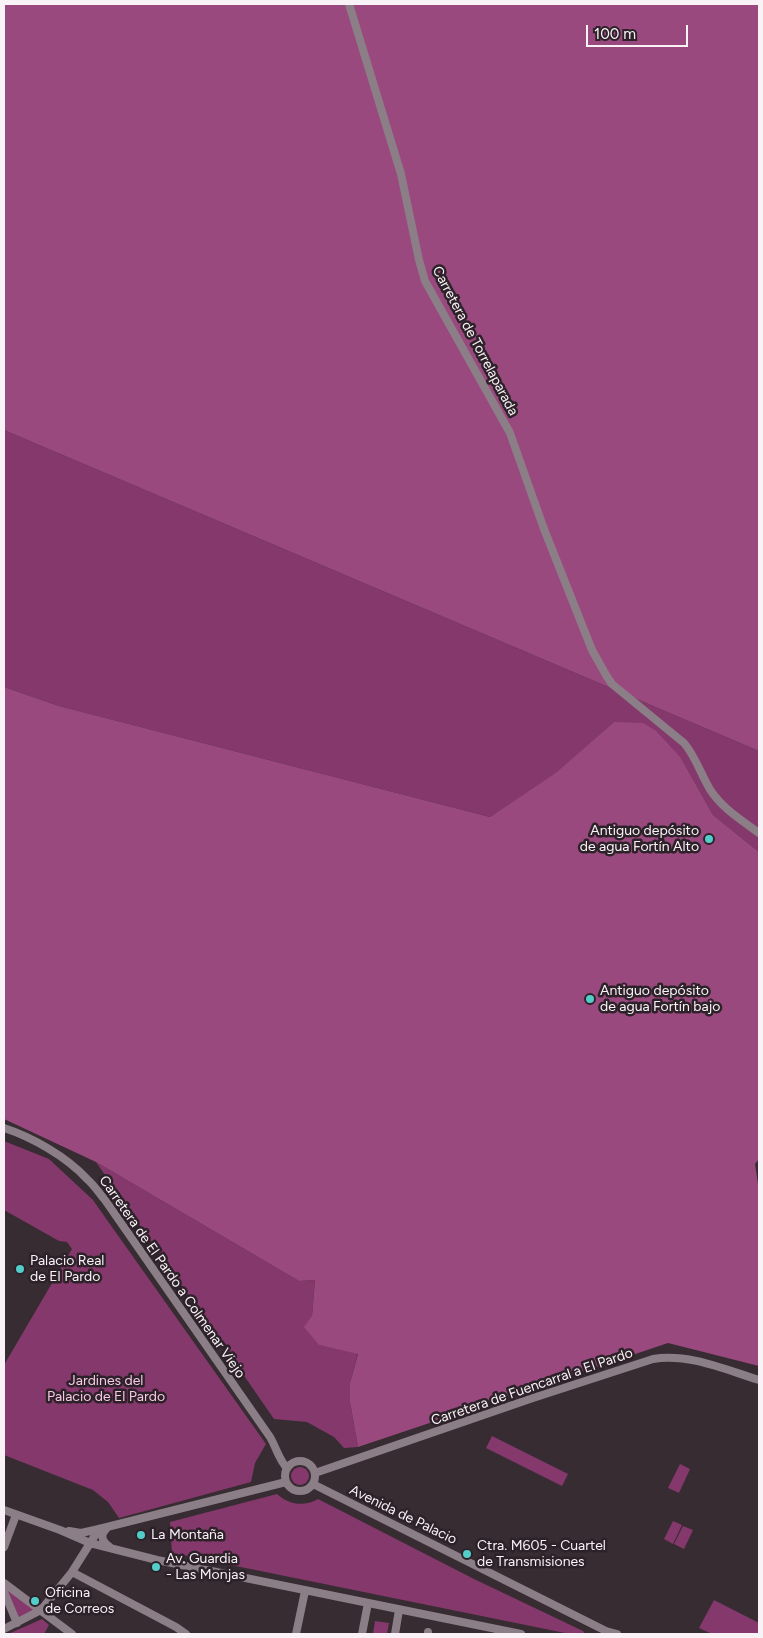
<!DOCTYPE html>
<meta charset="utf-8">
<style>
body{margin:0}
#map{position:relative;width:763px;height:1638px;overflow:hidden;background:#372c32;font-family:Figtree,sans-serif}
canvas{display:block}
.frame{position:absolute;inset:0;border:5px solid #f9f2f6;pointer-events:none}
.scale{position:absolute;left:586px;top:25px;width:102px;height:22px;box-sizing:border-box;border:2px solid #f9f2f6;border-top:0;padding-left:6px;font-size:15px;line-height:18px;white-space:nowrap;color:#f9f2f6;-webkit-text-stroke:4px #2d2229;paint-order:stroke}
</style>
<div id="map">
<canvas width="763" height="1638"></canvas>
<div class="frame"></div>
<div class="scale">100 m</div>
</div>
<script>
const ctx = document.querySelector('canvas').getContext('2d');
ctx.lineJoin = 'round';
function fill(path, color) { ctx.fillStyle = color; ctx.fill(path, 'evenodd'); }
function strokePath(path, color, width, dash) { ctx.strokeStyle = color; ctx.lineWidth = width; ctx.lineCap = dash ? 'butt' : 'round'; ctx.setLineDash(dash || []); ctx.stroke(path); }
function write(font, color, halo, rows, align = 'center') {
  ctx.font = font + ' Figtree,sans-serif'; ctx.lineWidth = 5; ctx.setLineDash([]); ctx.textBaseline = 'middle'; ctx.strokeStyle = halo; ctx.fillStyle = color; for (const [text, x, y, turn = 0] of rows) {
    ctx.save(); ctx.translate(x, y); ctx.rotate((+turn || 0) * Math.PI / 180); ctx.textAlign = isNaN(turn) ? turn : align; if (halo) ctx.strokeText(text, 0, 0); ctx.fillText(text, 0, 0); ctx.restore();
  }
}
const green = new Path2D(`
 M4 430 759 751V852L713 815 681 758 614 722 558 772 490 817 59 706 4 687Z
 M4 1141 49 1159 93 1200 107 1220 266 1444 255 1463 251 1482 119 1518 108 1502 93 1490 4 1455V1365L72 1249 67 1242 59 1241 4 1210Z
 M96 1162 299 1281 315 1280 312 1316 319 1345 358 1353 350 1383V1402L358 1447 344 1448 334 1437 307 1422 274 1419Z
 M492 1436 568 1474 562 1486 486 1448Z
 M680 1464 690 1469 679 1493 668 1488Z
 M291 1476a9 9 0 1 1 18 0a9 9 0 1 1-18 0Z
 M277 1494C289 1505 304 1507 318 1499L474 1579 583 1631 585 1634H570L172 1553 170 1522Z
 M673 1521 682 1525 673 1544 664 1539Z
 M683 1526 693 1530 684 1549 674 1544Z
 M8 1589 35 1611 17 1619 6 1591Z
 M714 1600 759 1623V1634H712L699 1628Z
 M42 1619 49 1625 44 1634H8Z
 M375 1621 389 1623 387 1634H373Z`);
const forest = new Path2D(`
 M4 4H759V751L4 430Z
 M4 687 59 706 490 817 557 772 614 722 643 723 656 731 681 758 713 815 759 852V1159L755 1164 759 1191V1366L668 1343 358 1447 350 1402V1383L358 1354 319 1345 304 1327 312 1316 315 1280 299 1281 96 1162 4 1119Z`);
const minor = new Path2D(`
 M349 4 401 174 419 260 425 281 510 433 544 529 592 650 606 675 612 684 684 743C696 757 701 775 711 791 723 809 743 821 759 833
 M4 1128C32 1137 67 1157 87 1179 94 1185 99 1193 105 1200L270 1437C276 1447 279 1460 287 1468
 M285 1476a15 15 0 1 1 30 0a15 15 0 1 1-30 0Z
 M315 1473 533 1398 653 1359C689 1353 726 1370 759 1380
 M313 1484 606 1631 617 1634
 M4 1510 60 1530 90 1543 157 1560 521 1634
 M107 1528C100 1535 101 1541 110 1547
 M69 1531 81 1533 99 1529 286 1482
 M4 1547 16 1515
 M72 1572 176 1627 186 1634
 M4 1583 72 1634
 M4 1592 17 1623
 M4 1629 41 1610 72 1572 99 1529
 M296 1634 305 1591
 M362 1634 368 1603
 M395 1634 399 1610
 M428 1634V1632`);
const markers = [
 [709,839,5,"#53cdca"],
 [590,999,5,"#53cdca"],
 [20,1269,5,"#53cdca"],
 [141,1535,5,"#53cdca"],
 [467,1554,5,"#53cdca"],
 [156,1567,5,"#53cdca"],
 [35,1601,5,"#53cdca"]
];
const streetNames = [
 ["Carretera de Torrelaparada",475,341,62],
 ["Carretera de El Pardo a Colmenar Viejo",172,1277,55],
 ["Carretera de Fuencarral a El Pardo",532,1387,-19],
 ["Avenida de Palacio",403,1515,26]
];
const poiNames = [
 ["Antiguo depósito",699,831,"right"],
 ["de agua Fortín Alto",699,847,"right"],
 ["Antiguo depósito",600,991],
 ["de agua Fortín bajo",600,1007],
 ["Palacio Real",30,1261],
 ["de El Pardo",30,1277],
 ["La Montaña",151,1535],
 ["Ctra. M605 - Cuartel",477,1546],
 ["de Transmisiones",477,1562],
 ["Av. Guardia",166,1559],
 ["- Las Monjas",166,1575],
 ["Oficina",45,1593],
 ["de Correos",45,1609]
];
const parkNames = [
 ["Jardines del",106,1381],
 ["Palacio de El Pardo",106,1397]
];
fill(green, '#85386b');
fill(forest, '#9a497e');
strokePath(minor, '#8b7e86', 8);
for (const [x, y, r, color] of markers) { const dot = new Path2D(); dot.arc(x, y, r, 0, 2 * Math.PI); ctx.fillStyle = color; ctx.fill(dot); strokePath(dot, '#2d2229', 2); }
write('14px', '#f9f2f6', '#2d2229', streetNames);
write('14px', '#f9f2f6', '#2d2229', poiNames, 'left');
write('14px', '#f7c8e3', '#2d2229', parkNames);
</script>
